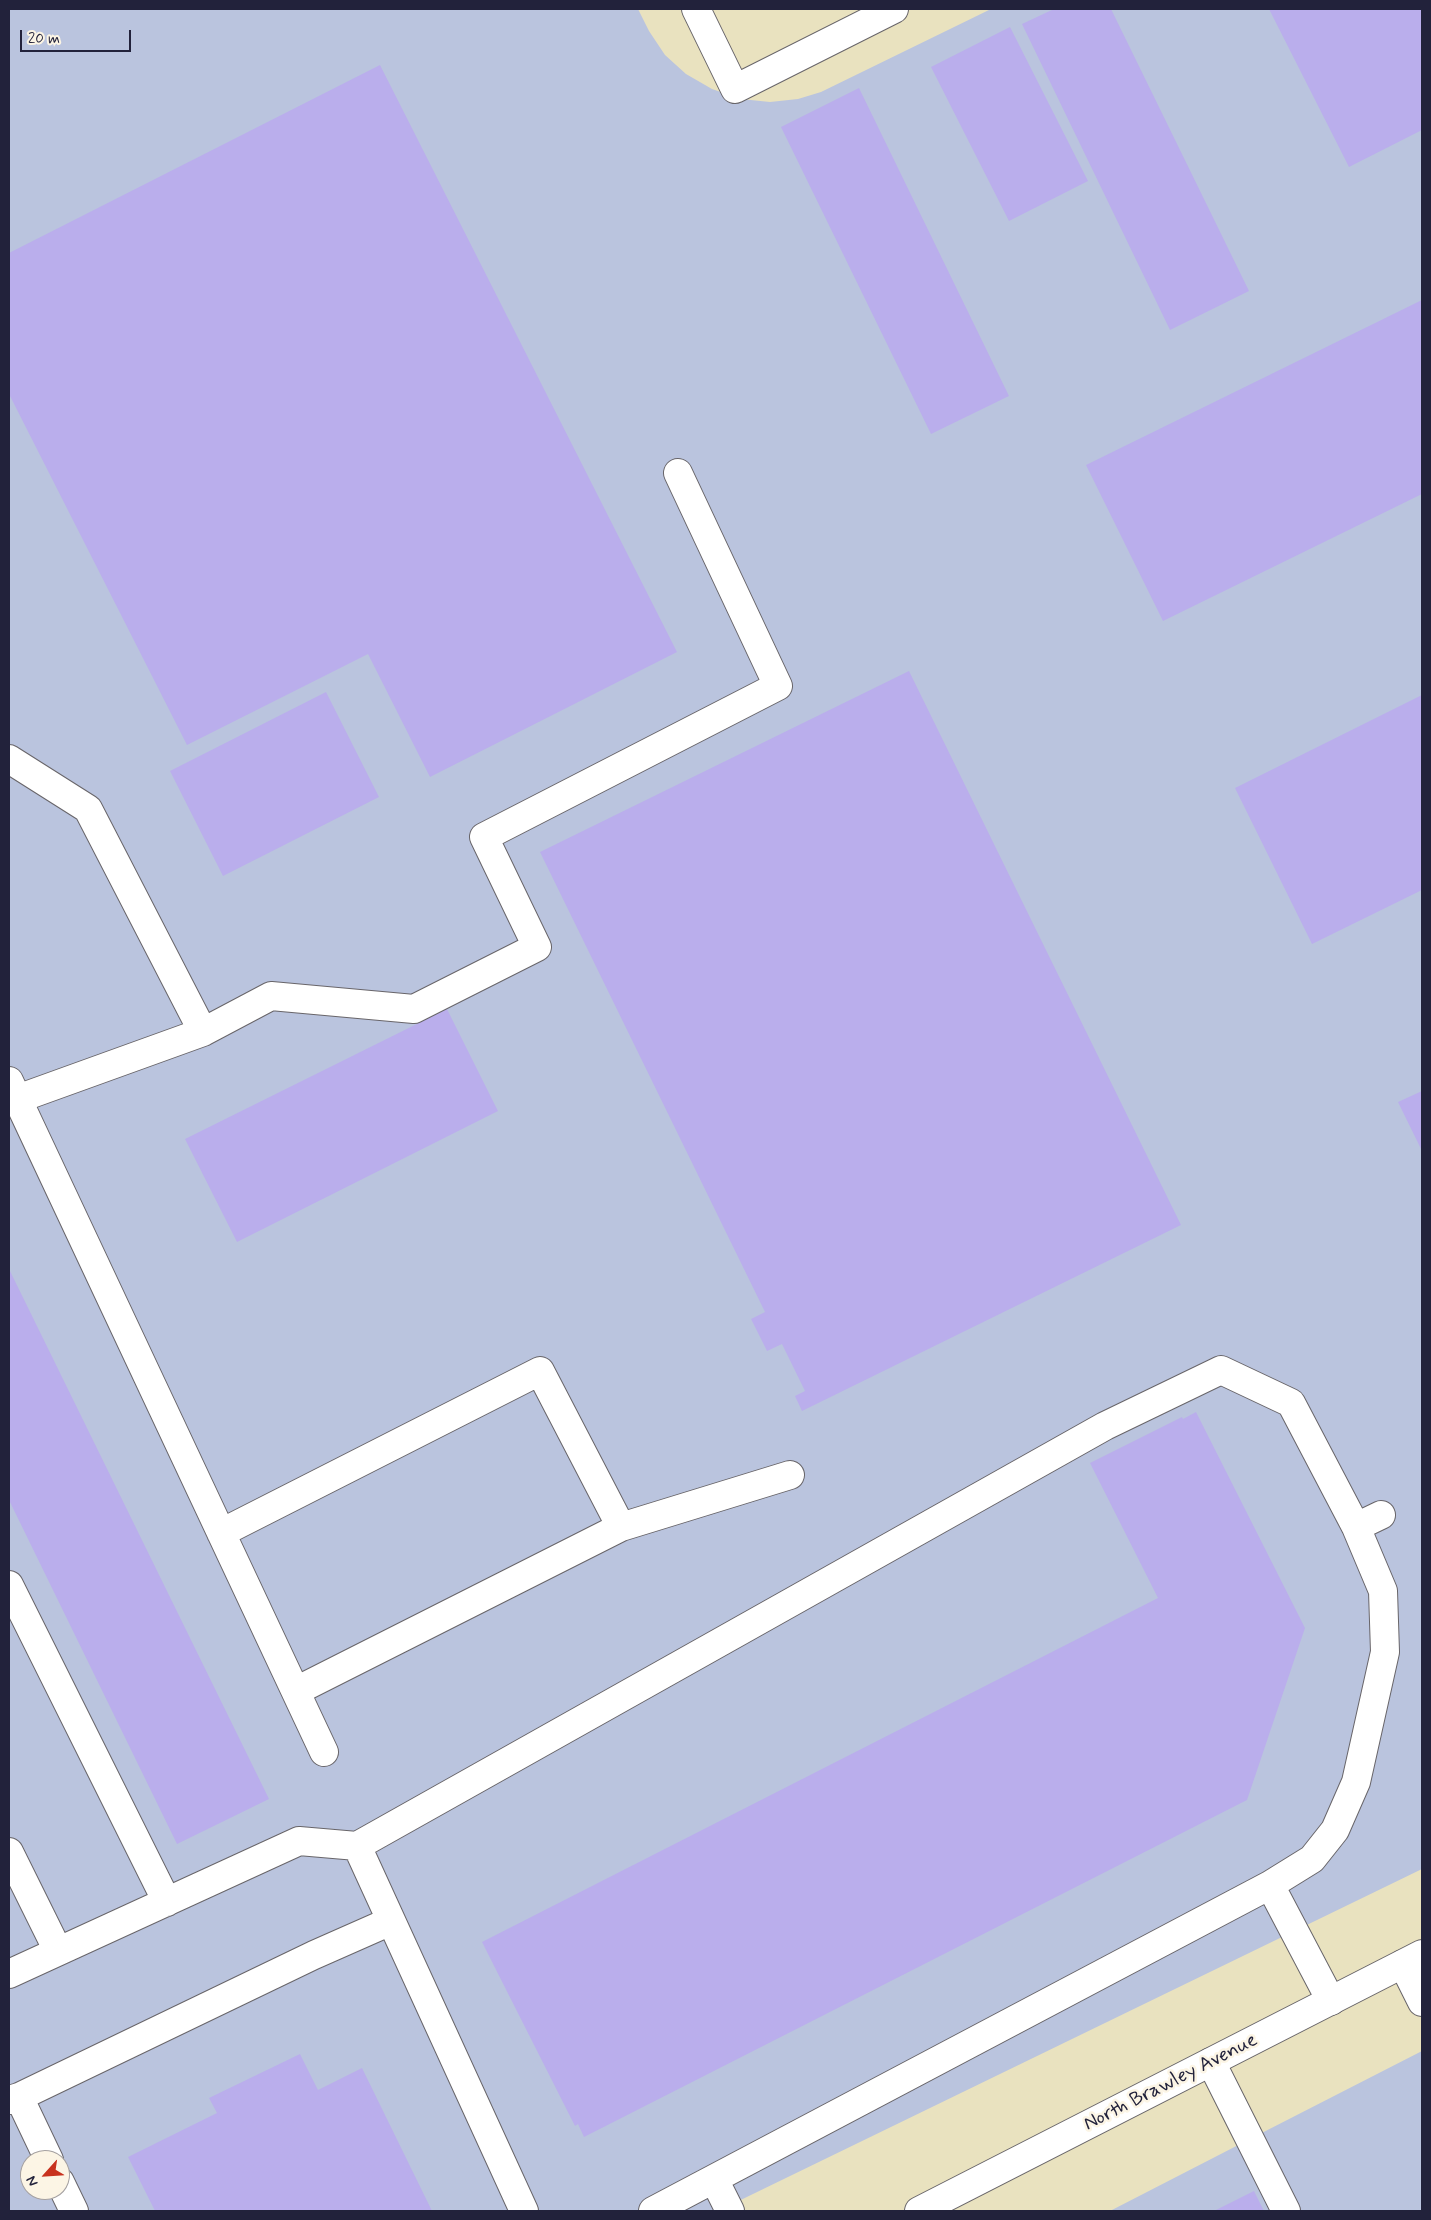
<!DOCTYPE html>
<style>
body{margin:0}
#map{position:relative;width:1431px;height:2220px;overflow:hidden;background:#e9e2bf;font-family:Mynerve,sans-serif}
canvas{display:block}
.frame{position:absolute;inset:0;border:10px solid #22223b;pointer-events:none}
.north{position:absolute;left:20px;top:2150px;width:50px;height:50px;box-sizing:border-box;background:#fcf5e5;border:1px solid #a5a1a1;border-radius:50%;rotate:244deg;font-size:14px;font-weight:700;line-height:20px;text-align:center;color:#22223b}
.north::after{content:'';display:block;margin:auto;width:18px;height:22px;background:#c8321e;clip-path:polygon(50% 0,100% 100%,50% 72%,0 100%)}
.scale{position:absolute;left:20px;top:30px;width:111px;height:22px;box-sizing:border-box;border:2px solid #22223b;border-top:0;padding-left:6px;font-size:15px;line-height:18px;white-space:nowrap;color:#22223b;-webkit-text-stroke:4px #fcf5e5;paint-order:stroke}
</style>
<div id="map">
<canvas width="1431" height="2220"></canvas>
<div class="frame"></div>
<div class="north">N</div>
<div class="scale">20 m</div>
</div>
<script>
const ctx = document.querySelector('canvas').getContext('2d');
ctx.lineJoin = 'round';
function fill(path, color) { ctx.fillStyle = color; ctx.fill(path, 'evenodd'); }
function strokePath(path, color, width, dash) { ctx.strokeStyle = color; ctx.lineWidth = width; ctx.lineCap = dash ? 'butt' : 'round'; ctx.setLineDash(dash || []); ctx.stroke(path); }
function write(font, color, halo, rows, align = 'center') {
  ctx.font = font + ' Mynerve,sans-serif'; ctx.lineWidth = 5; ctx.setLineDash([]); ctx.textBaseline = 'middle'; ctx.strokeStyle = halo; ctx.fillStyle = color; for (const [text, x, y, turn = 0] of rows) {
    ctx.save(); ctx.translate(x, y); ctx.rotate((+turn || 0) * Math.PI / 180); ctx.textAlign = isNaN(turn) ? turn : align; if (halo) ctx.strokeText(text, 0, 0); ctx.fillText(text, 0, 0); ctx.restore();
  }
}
const industrial = new Path2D(`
 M9 9H638L649 31 665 55 686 74 712 89 741 99 770 102 798 99 821 92 991 9H1422V1869L718 2211H9ZM30 2160H60V2190H30Z
 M1422 2051V2211H1110L1250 2139Z`);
const building = new Path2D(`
 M1054 9H1111L1249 291 1170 330 1022 24Z
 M1269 9H1422V130L1349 167Z
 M1010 27 1088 181 1009 221 931 67Z
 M380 65 677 652 430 777 368 654 187 745 9 394V253Z
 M859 88 1009 396 931 434 781 127Z
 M1422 300V494L1163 621 1086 465Z
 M909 671 1181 1225 802 1411 795 1396 805 1391 782 1344 767 1351 751 1319 765 1312 540 852Z
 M326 692 379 797 223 876 170 771Z
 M1422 695V890L1312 944 1235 788Z
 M447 1009 498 1111 237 1242 185 1139Z
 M1422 1091V1151L1398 1102Z
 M9 1269 269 1799 177 1844 9 1500Z
 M1196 1412 1305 1628 1247 1800 584 2137 578 2124 575 2126 482 1942 1158 1598 1090 1463 1182 1417 1183 1419Z
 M300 2054 318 2090 362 2068 432 2211H155L128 2157 217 2113 209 2098Z
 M1254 2191 1264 2211H1214Z`);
const minor = new Path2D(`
 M696 9 735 89 894 9
 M9 759 88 809 203 1032
 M9 1081 324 1752
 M9 1102 203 1032 271 996 414 1009 537 947 484 837 778 686 678 473
 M621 1527 790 1475
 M221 1533 540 1371 621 1527 296 1691
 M9 1585 167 1902
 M9 1852 58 1951
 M1270 1885 1312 1859 1335 1830 1356 1782 1385 1652 1383 1591 1356 1527
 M1403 1964 1422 2002
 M9 1974 299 1841 357 1846
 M1211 2062 1286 2211
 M19 2097 314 1955 391 1921
 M9 2100 19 2097 49 2160
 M714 2179 730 2211
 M60 2182 74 2211
 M524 2211 357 1846 1105 1426 1221 1370 1291 1403 1356 1527 1381 1515
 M653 2211 1270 1885 1331 2001`);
const major = new Path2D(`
 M919 2211 1422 1954`);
const streetNames = [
 ["North Brawley Avenue",1171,2083,-27]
];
fill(industrial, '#bac4de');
fill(building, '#baaeec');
strokePath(minor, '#686569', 30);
strokePath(major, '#686569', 30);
strokePath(minor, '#fff', 28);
strokePath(major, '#fff', 28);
write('20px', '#22223b', '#fcf5e5', streetNames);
</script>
